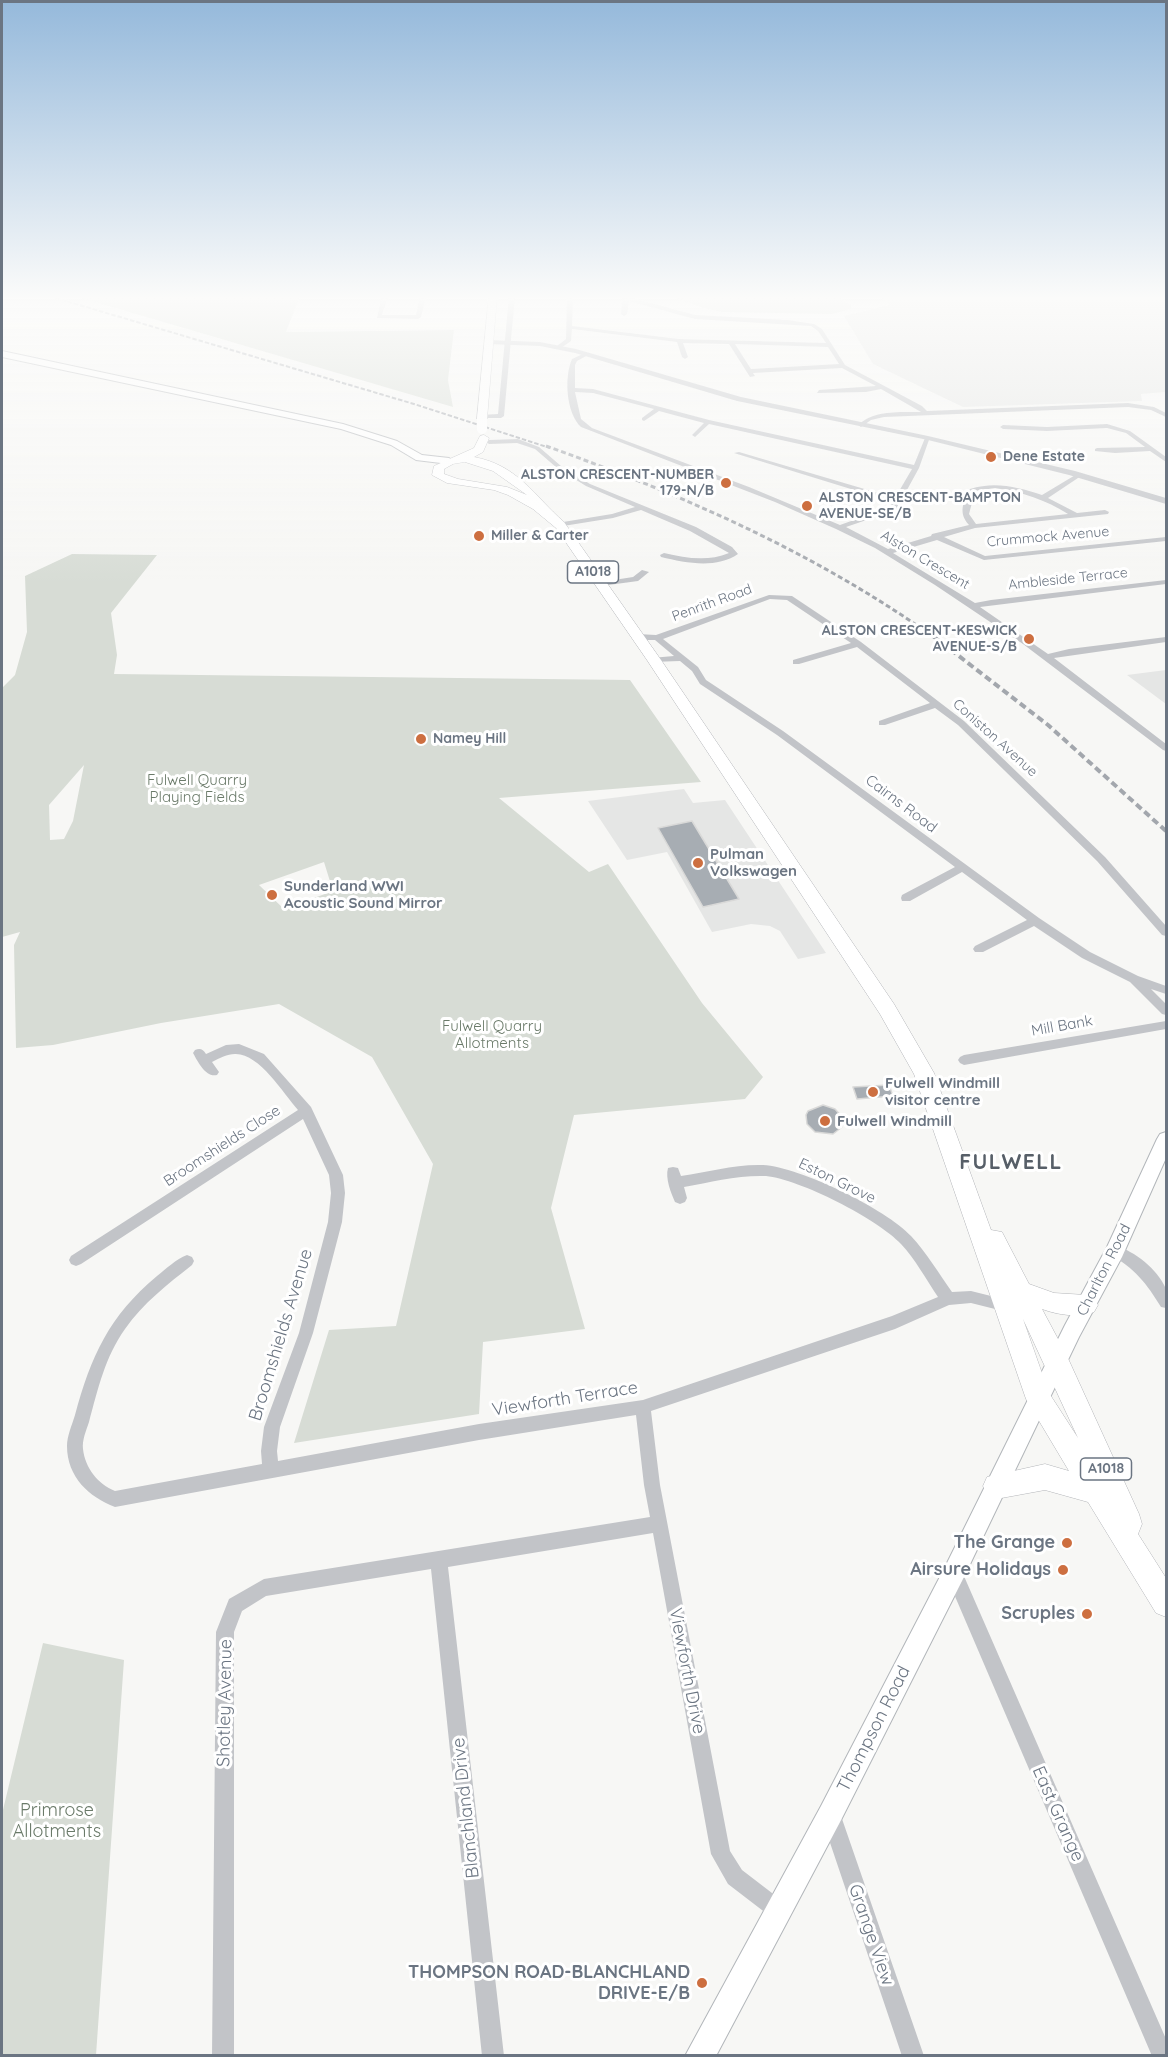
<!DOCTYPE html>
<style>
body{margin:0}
#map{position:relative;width:1168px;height:2057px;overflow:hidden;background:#f7f7f5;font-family:Quicksand,sans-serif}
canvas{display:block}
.frame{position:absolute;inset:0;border:3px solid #6b7582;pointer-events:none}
</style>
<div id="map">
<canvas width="1168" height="2057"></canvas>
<div class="frame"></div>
</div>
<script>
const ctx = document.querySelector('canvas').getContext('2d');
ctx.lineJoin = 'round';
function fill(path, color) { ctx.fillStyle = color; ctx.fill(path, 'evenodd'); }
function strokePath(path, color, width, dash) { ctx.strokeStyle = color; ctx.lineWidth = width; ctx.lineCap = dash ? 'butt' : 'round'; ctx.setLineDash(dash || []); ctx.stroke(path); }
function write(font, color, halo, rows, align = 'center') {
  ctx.font = font + ' Quicksand,sans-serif'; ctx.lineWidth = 6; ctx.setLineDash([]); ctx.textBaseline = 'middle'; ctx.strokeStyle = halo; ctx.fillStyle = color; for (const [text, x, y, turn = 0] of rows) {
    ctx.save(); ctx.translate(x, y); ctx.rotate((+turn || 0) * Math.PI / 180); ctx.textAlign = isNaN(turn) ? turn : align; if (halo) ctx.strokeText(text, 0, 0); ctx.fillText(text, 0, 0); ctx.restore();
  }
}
const built = new Path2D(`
 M880 296H1166V392L1141 394 1142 401 963 407 873 364 844 316 890 305Z
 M1166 670V704L1127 675Z
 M684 789 693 803 725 800 826 953 798 959 780 931 770 926 751 924 712 932 667 852 627 860 588 801Z`);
const green = new Path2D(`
 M75 296H300L286 332 454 330 448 380 453 407Z
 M671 296H837L851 305V309L832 314 723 312 707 309Z
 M72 554 157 555 111 613 117 655 114 674 630 680 701 782 499 798 589 872 608 864 702 1003 763 1077 745 1099 574 1115 551 1208 585 1329 483 1342 479 1414 294 1443 329 1330 396 1326 433 1164 372 1057 279 1004 161 1023 53 1045 16 1048 14 945 20 932 2 937V688L15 675 27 632 25 576ZM84 765 73 821 64 839 50 840 49 805ZM324 862 333 891 284 909 259 885Z
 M43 1643 124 1660 96 2055H2V1814Z`);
const building = new Path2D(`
 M692 821 739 899 703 907 658 828Z
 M889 1085 893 1096 857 1099 853 1087Z
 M823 1105 835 1109 843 1118 842 1127 833 1134 815 1132 807 1124 806 1115 808 1111Z`);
const minor = new Path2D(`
 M382 296H388L382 315H416L420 296H426L421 317 418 319 377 318Z
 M509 296H515L504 416 501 418H482L480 417V415L498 414Z
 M567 296H573L572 326 679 339 826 343 818 331 811 326 695 319 629 301 627 314 624 316 621 314 622 302 625 299 616 296H625L695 315 787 320 814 324 822 329 845 365 922 406 927 411 1128 403 1154 407 1166 413V417L1151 410 1128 407 884 417 871 420 861 427 858 425C874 410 899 412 921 412L881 389 866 392 817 393 819 390 876 386 842 368 753 373 755 376 750 377 729 344 683 343 688 357 685 359 682 357 677 342 572 329 571 341 561 348H557V346L566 339ZM735 344 828 347 839 364 751 369Z
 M585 353 590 354 577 361 575 365V388L593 389 709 420 914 465 925 438 930 437 919 468 896 510 846 527 888 549 931 536 932 534 969 525C958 513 963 502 970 489 995 481 1018 487 1042 495L1077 474H1081V476L1048 498 1077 513 1105 510 1109 512 1108 514 975 528 944 537 985 556 1166 537V541L984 560 937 540 893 553 975 603 991 600 1166 580V584L980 607 1048 654 1069 649 1166 637V642L1054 658 1166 744V751L1163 750 1023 644 935 585 875 548 836 529 775 502 581 427C566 413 564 377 572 359ZM575 392 593 393 654 409 642 418V420L644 421 659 411 704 423 692 435 695 437 709 424 912 469 895 498 739 452 734 453 893 502 890 507 840 525 749 487 592 428 581 419ZM995 488C1022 492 1046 500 1068 514L976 524 969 514 975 491Z
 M1107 424 1130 431 1166 457V462L1150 451 1115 453 1095 451V449L1097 448 1145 447 1126 433 1107 428 1047 431 1003 429 1000 427 1003 425 1047 427Z
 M518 439 539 447 561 466 590 484 696 527 732 547 738 554C716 569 686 563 661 557L660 555 664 553C686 558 707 562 729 553L690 531 641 510 613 518 557 527V523L612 514 635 507 586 486 557 468 535 449 517 443 489 444 486 442 489 440Z
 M642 570 649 572 638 581 601 586 597 584 601 582 633 577Z
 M769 595 792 596 861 642 964 721 1105 857 1166 926V936L1162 935 1097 861 958 725 935 708 885 725H879V721L930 703 857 647 799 664H793V660L851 643 787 600 770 599 663 639 698 667 706 680 783 731 1039 918 1090 952 1138 976 1166 986V994L1151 989 1166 1004V1015L1162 1014 1130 982 1082 958 1034 926 983 952H975L973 949 975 946 1027 920 962 872 910 901H902L901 898 902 895 955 867 777 735 700 684 692 671 680 661 651 662V658L674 656 655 640H637L633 637 637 634 656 635Z
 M1166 1021V1029L964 1065 960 1063 958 1060 960 1057 964 1055Z
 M239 1044 264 1054 311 1107 343 1175 345 1193 342 1222 313 1333 280 1427 277 1451 278 1461 479 1424 643 1400 892 1316 938 1297C926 1279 915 1259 901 1244 878 1219 799 1179 766 1176 738 1175 711 1182 684 1187L687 1198 685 1202 680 1204 675 1202C671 1193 665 1178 668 1168L673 1167 678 1168 681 1176C708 1172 735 1164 763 1165 800 1167 886 1209 911 1236 927 1253 939 1274 952 1292L971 1291 1007 1300 1012 1301 1014 1306 1012 1311 1007 1312 971 1303 949 1305 895 1329 651 1411 660 1485 730 1851 742 1870 785 1903 788 1910 785 1917 778 1920 771 1917 728 1884 711 1854 653 1533 448 1567 504 2056H482L431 1569 266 1596 242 1611 234 1632V2056H212L216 1632 229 1599 264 1579 650 1517 644 1485 636 1415 479 1440 115 1507C89 1497 67 1477 67 1446 67 1436 72 1425 75 1415 91 1356 109 1316 157 1276 166 1269 176 1259 187 1255L192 1257 194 1261 192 1265C168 1284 143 1303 125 1329 105 1357 98 1389 89 1422 86 1431 82 1440 83 1449 85 1468 98 1484 115 1491L262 1464 261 1451 264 1427 299 1333 328 1222 331 1193 329 1175 303 1119 81 1264 76 1266 71 1264 69 1260 71 1256 298 1110C283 1093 259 1053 235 1054 227 1054 220 1058 212 1062L219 1072 217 1075C206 1078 198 1062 193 1053L195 1050C200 1048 203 1049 206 1054L226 1045Z
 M1115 1245C1135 1252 1157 1268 1166 1289 1168 1294 1166 1302 1166 1308L1161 1307C1147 1284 1134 1267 1110 1255L1108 1251 1110 1247Z
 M954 1564 960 1567 1166 2039V2056H1152L945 1573 948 1567Z
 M831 1806 838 1809 841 1816 924 2056H902L821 1816 824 1809Z`);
const tertiary = new Path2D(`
 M489 340 540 342 576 349 741 397 928 436 1075 471 1166 498V504L1069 475 928 440 737 401 575 353 540 346 486 344Z`);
const secondary = new Path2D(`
 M1166 1132V1158L1122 1257 1079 1337 962 1581 839 1824 716 2056H685L821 1806 946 1565 1065 1325 1107 1247 1157 1139 1160 1134Z`);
const primary = new Path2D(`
 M2 351 343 424 397 441 422 455 449 458 454 461 449 464 416 460 391 445 341 429 2 357Z`);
const trunk = new Path2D(`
 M489 296H497L487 419 482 422 477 419Z
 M484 435 489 438 483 452 474 457C518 465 534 496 564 522L661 660 894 1004 934 1073 991 1230 1002 1232 1029 1284 1054 1293 1086 1295 1094 1298 1098 1305 1094 1312C1079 1318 1058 1315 1042 1309L1066 1354 1139 1514 1142 1524 1138 1534 1166 1578V1617L1156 1613 1088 1502 1045 1490 996 1499 987 1495 983 1486 987 1477 1045 1464 1069 1471 1026 1399 914 1074 880 1014 647 660 556 528 533 509 508 495 494 490 447 483 432 475 434 466 474 448 480 436ZM465 462 493 471 527 495 507 487 458 479 444 474V469L453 464ZM1023 1319 1078 1438 1049 1393Z`);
const railFar2 = new Path2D(`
 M49 296 414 404 550 448`);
const railFar1 = new Path2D(`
 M546 446C683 495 816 553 935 638`);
const rail = new Path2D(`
 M933 636 1048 725 1166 831`);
const trunkBridge = new Path2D(`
 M482 419V429`);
const markers = [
 [991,457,6,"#cd6f40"],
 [726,483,6,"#cd6f40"],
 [807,506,6,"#cd6f40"],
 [479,536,6,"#cd6f40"],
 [1029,639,6,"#cd6f40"],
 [421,739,6,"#cd6f40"],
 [698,863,6,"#cd6f40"],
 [272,895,6,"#cd6f40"],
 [873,1092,6,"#cd6f40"],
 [825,1121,6,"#cd6f40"],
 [1067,1543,6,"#cd6f40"],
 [1063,1570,6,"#cd6f40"],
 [1087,1614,6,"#cd6f40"],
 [702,1983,6,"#cd6f40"]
];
const farPoinames = [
 ["Dene Estate",1003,457],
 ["ALSTON CRESCENT-NUMBER",714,475,"right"],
 ["179-N/B",714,491,"right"],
 ["ALSTON CRESCENT-BAMPTON",819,498],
 ["AVENUE-SE/B",819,514],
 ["Miller & Carter",491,536],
 ["ALSTON CRESCENT-KESWICK",1017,631,"right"],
 ["AVENUE-S/B",1017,647,"right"],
 ["Namey Hill",433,739]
];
const farStreetnames = [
 ["Crummock Avenue",1048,537,-5],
 ["Alston Crescent",925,560,31],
 ["Ambleside Terrace",1068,579,-6],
 ["Penrith Road",712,603,-20],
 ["Coniston Avenue",995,738,42]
];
const shields = [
 [593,572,51],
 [1106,1469,51]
];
const shieldNames = [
 ["A1018",593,572],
 ["A1018",1106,1469]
];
const parkNames = [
 ["Fulwell Quarry",197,780],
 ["Playing Fields",197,797],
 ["Fulwell Quarry",492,1026],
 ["Allotments",492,1043]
];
const streetNames = [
 ["Cairns Road",901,804,37],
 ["Mill Bank",1062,1026,-10],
 ["Broomshields Close",222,1146,-33],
 ["Eston Grove",837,1181,26],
 ["Charlton Road",1104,1270,-63]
];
const poiNames = [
 ["Pulman",710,854],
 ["Volkswagen",710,871],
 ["Sunderland WWI",284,886],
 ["Acoustic Sound Mirror",284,903],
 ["Fulwell Windmill",885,1083],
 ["visitor centre",885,1100],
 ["Fulwell Windmill",837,1121]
];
const nearStreetnames = [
 ["Broomshields Avenue",281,1335,-73],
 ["Viewforth Terrace",565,1399,-9],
 ["Viewforth Drive",687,1671,79],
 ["Shotley Avenue",225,1703,-89],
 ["Thompson Road",874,1729,-63],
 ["Blanchland Drive",466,1808,-96],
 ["East Grange",1058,1814,66],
 ["Grange View",871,1935,71]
];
const nearPoinames = [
 ["The Grange",1055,1543],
 ["Airsure Holidays",1051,1570],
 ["Scruples",1075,1614],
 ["THOMPSON ROAD-BLANCHLAND",690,1973],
 ["DRIVE-E/B",690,1994]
];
const nearParknames = [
 ["Primrose",57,1811],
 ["Allotments",57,1832]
];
const districtNames = [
 ["FULWELL",1011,1163]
];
fill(built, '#e5e6e5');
fill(green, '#d7dcd5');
fill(building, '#a7adb3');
strokePath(building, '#d9d9d8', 1.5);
strokePath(secondary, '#b2b6ba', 2);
strokePath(primary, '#b3b6ba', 2);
strokePath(trunk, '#b3b5b9', 1);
fill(minor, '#c2c4c8');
fill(tertiary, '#c2c4c8');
fill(secondary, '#fff');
fill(primary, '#fff');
fill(trunk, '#fff');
strokePath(railFar2, '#a3a7ad', 2, [4.5, 2]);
strokePath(railFar1, '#a3a7ad', 3, [5, 3]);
strokePath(rail, '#a3a7ad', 4, [7, 4]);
strokePath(trunkBridge, '#b3b5b9', 10, []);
strokePath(trunkBridge, '#fff', 10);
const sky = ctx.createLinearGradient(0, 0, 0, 584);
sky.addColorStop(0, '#95b9db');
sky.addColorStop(0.51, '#fbfbfa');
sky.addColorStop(1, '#fbfbfa00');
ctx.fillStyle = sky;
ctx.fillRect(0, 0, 1168, 584);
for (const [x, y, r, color] of markers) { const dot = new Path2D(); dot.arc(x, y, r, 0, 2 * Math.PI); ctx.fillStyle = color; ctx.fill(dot); strokePath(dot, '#fff', 2); }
write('bold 14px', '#6b7582', '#fff', farPoinames, 'left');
write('14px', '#6b7582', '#fff', farStreetnames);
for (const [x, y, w] of shields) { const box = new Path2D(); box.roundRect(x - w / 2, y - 11, w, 22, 4.5); ctx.fillStyle = '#fff'; ctx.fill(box); strokePath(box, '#6b7582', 1.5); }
write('bold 14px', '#6b7582', null, shieldNames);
write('15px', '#6a7a69', '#fff', parkNames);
write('15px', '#6b7582', '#fff', streetNames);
write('bold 15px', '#6b7582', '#fff', poiNames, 'left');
write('18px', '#6b7582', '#fff', nearStreetnames);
write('bold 18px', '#6b7582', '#fff', nearPoinames, 'right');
write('18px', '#6a7a69', '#fff', nearParknames);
ctx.letterSpacing = '1.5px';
write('bold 21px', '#575f68', '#fff', districtNames);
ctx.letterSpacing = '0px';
</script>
